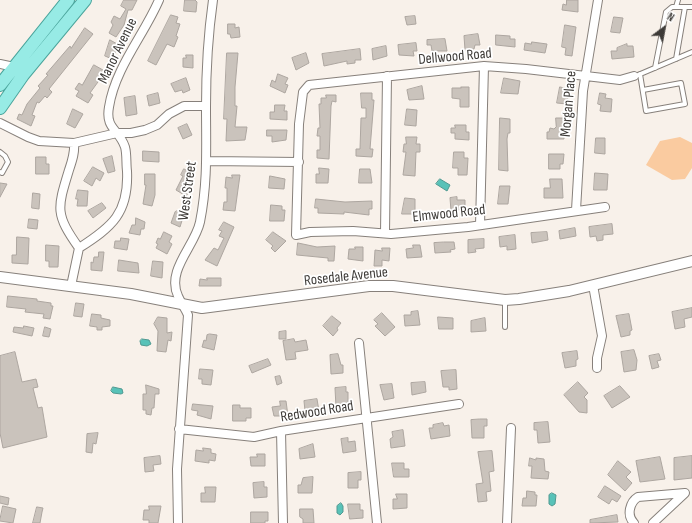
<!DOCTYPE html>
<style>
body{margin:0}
#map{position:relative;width:692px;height:523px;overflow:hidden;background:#f8f1ea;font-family:"Sofia Sans Condensed",sans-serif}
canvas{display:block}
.north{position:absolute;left:644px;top:8px;width:40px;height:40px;-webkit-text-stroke:3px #fff;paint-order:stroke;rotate:32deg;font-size:11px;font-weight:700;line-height:16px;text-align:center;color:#3d3a37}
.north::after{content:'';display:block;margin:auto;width:14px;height:18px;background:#3d3a37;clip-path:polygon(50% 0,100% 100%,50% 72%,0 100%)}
</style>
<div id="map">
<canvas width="692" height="523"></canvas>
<div class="north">N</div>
</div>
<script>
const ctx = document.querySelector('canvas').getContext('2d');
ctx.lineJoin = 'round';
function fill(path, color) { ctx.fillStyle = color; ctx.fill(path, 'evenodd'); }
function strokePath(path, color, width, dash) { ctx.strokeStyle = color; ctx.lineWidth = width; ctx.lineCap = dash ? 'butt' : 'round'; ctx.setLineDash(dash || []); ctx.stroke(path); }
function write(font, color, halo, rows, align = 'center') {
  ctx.font = font + ' "Sofia Sans Condensed",sans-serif'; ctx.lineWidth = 3.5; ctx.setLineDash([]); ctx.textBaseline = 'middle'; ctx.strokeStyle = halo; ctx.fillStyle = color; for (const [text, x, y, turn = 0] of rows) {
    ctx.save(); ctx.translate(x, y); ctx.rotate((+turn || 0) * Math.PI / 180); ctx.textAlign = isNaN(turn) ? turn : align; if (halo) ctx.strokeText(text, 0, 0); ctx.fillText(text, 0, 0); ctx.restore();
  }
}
const green = new Path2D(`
 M680 137 692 143V168L685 179 672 180 646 165 660 141Z`);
const water = new Path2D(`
 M440 179 450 185 447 191 436 184Z
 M142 339 149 340 151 344 147 346 141 345 140 341Z
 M113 387 122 389 123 393 121 394 113 393 111 391Z
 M552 493 556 495 555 504 552 506 549 504V495Z
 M341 503 343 506V512L340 515 337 513V506Z`);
const building = new Path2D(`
 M124 0H137L132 10H128L124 25 116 37 109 33 113 25 111 22 114 16 120 19 126 9 121 6Z
 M185 0H195L197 2 196 12 184 11Z
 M567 0H578V12L562 10 563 4 566 5Z
 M171 15 178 17 176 23 180 24 176 36 178 37 174 47 167 44 156 65 148 61Z
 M415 16 416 24 407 25 405 17Z
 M614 17 623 18 620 33 611 32Z
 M228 24H235V28L239 27 240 37 231 38 230 34H228Z
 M565 25 576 27 572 56 565 55 566 48 562 47Z
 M85 28 93 34 49 89 52 92 47 98 45 96 39 103 37 102 32 115 35 116 31 126 17 119 19 114 22 115 27 104 40 88 38 86 48 75 46 74 70 46 71 48Z
 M478 34 480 45H475L474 49 465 50 464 36Z
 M496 35 510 36V39H515V47L496 45Z
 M445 39 447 51H432L431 45H427V40Z
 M110 40 119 45 112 59 105 56Z
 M532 42 547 44 545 53 524 50 525 43 531 44Z
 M416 43 417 51H413L414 56 399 55 398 45Z
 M627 44V46H633L634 57 612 59 611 51H617V48Z
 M386 46 387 56 373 60 372 49Z
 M360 49 361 60H355V63L347 64V61L324 66 322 54Z
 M227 53H238L235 87V106H237L235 127H247L245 140 226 141 227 119H224Z
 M306 53 309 63 296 70 292 58Z
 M186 55H193V68L183 67V58H186Z
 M94 65 103 70 100 74 103 75 90 93 93 95 88 103 76 96 79 91 75 89 79 83 82 85Z
 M278 74 288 78 285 84 288 85 285 93 270 86 272 80 275 82Z
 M186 78 190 90 183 93 182 90 175 92 171 84Z
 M504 78 520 81 518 94 501 93Z
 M422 86 424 99 409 100 407 90Z
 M461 87H469V107H460V99L452 98V88H461Z
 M560 87 569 89 567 104 557 103Z
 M158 93 160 103 149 106 147 96Z
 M361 93H372V100H374L370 149H373L372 157 356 156V149H360L361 118H366V108H362Z
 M600 93 606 94 605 98 612 99 611 112 600 111 601 105 598 104Z
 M326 95H336V102L332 101 331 106 329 159 317 158V150H320V136H317L318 128H320L319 104H321V98H326Z
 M135 96 137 114 126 116 124 98Z
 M275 105H285L284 111H287V120L270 119V112H274Z
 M73 109 83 114 75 128 67 124Z
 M407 109 417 110 416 126 405 125Z
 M500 118 510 119V133H508L507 139 508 171 499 170Z
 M556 118H564V139H547V132H549L550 128 554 129 556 127Z
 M187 124 192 135 183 139 178 128Z
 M455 125H466V132H469V140L455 139V133H451V128H455Z
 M267 130H287L286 140 272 142V136H267Z
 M406 137H417L416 144H420V152H416L415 176 403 175 406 152H403L404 144H406Z
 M596 138H605V154L595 153Z
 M143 151 159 152V162L143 161Z
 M454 152H464V158H468L467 175H458V168H453Z
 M549 154H564L563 164H560V169H549Z
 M112 156 115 171 108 173 103 159Z
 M36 157H46V164H49V174H36Z
 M93 167 104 173 100 181 96 178 92 186 84 181Z
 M319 168 329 169 328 183H316V174H319Z
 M184 169 191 172 187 178 191 180 188 185 191 189 186 196 176 190 183 176 181 175Z
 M360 169H370L372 183H359Z
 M595 173 608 174 607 190H594Z
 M145 174H155V195L152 206 143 204 146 185H145Z
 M232 175H240L235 211 223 210 224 202H227V188H225L226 177 232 178Z
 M270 176 285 179 284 189 269 188Z
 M550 179H562L563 198H544V188H550Z
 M0 183 7 184 0 197Z
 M500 186H510L508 204H498Z
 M78 190 88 191 87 206H77L78 199H76Z
 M33 193 40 194 39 209 32 208Z
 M457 197V200H465V209L451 211 450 198Z
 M405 198 415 199V214H402Z
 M316 199 345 202 372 201V209H369V215L344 212V214L318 213V208H315Z
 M102 203 106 208 93 218 88 211Z
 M271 205 282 206V210H285L284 221H270Z
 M177 211 184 214 180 227 171 223 175 212Z
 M136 218 145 222 144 229H141L140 235 129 233 132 225H135Z
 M29 219 38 220 37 229 28 228Z
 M224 222 234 227 217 266 205 260 214 248 218 250 224 238 219 236 222 231 219 230Z
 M612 224 613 234 603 235V240L597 241 596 236 590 237 589 227Z
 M575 228 576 236 560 239 559 231Z
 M164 232 172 236 169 242 172 244 167 254 156 248 158 244 156 243 158 238 160 239Z
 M273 232 286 241 275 252 271 248 273 246 266 240Z
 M547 232 548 240 532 243 531 233Z
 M515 235 516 249 507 250V246L500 247 499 237Z
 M17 237 29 238 28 264 12 263V255H16Z
 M121 238 129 239 127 250 114 248 115 241H120Z
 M484 239V248L475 249 476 252 468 253V240Z
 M444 242H454L455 249 450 250 451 252 435 253 434 243Z
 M298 243 317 247 335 246 334 261H328V258L297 255Z
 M46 245 59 246 58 267H49V261H46Z
 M413 245H420L422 257 407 258 406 249 413 248Z
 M355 247H363V261L348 259 349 249H355Z
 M382 248H390L389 261 382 260V266H374L375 250 382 251Z
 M99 252H104L102 271 91 270V262L93 263 94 257H98Z
 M119 260 138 263 139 273 118 271Z
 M153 261 163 262 162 278 151 276Z
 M207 278H221V286H199L200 279 207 280Z
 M8 296 37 299V301L51 303V306H53L50 319 43 318 44 314 25 312 26 309 7 307Z
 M76 303 84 304 82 317 74 316Z
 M692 308V317L684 319 685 327 675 329 672 312Z
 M418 311 420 325 405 326 404 315H411V312Z
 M382 313 395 327 385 336 375 326 378 324 374 320Z
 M92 314 101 315V318L110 320V326L102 327V330H97V327L90 326Z
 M629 314 632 330 630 331V335L621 337 616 316Z
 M332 316 341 323 337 328 338 330 333 336 323 326Z
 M158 317 167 318V333L172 332 171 341 168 340 166 352 157 351 158 331 154 324Z
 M438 317 453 318V329H439Z
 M485 318 486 331 471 332V321Z
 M24 326 34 328 32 336 13 332 14 327 23 328Z
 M45 327 51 329 49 337 43 336Z
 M286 331V339H279V332Z
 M210 334 217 335 214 350 202 347 204 340 206 341 207 335Z
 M294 339 295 342 306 340 308 350 295 352 296 359 286 360 283 341Z
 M634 350 637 360 636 370 624 372 621 352Z
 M577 351 578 359 576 360V366L565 368 562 353Z
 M15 352 22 382 36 379 38 387 33 388 38 408 42 407 47 437 3 448 0 433V356Z
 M338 354 341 365H343V373L331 374 330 355Z
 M659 354 661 360 657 361 659 367 652 369 649 356Z
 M268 359 271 365 252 373 249 366Z
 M200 369 213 370 211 385 202 384V379H199Z
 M456 370 457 389 449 390V387H443L441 371Z
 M280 376 282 383 277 385 275 377Z
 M425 382 426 392 412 395 411 383Z
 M578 382 588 393 584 397 587 400V413L579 412 564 395Z
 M392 384 394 398 384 400 380 385Z
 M146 385 159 389V394H155L154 408H152L151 415 146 414V410H143V394H146Z
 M620 386 630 397 612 408 604 396Z
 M346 387V392H348V406L336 407 335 388Z
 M317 399 319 411H305L304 401Z
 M280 401H286L288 416H274L272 407 280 406Z
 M193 404 213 406 211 419 197 415 198 411 192 410Z
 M233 405H240V408H251V418H246V421H233Z
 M480 419H487V426H484V438H472L471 420Z
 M548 422 550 442 538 443 537 430H534V423Z
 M443 423 444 426 449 425 450 436 431 439 429 428H433V425Z
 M403 430 405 446 391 448 390 439 393 437 392 432Z
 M98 433 96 444 93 443 92 453 86 452 87 434Z
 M348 438V442L355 441 356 451 343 453 341 439Z
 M313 444 315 457 300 459 299 449Z
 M203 448 211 449V453L216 454 215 461 209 460V463L195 461 196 450 203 451Z
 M492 451 494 471 489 472 491 491 486 492 487 501 478 502 476 484 483 483 478 452Z
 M257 454H265V466H251L250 457H257Z
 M160 456 161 464 153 465 154 471 145 472 144 458Z
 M692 456V478L674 480V458Z
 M660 457 665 479 640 482 636 461Z
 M530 458 536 460V458L544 459 545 471 549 472 548 479 531 478 532 466H529Z
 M618 461 631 472 626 477 632 483 625 491 608 475Z
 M392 463H404V469H409V477H394Z
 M361 472V480H358V488H348V473Z
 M313 477 312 493H298V485H301L303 478Z
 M264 482V487H267V497L254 498 253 483Z
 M605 486 621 496 617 502 612 499 609 504 598 497Z
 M205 487H216L215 502H201V493H205Z
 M527 491 535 492V495H537L536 506H522L523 498H526Z
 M396 494H407V508L393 509V499H397Z
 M0 496 9 498 8 505 0 503Z
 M348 504H360V510H363V518L350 519Z
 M3 506 16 509 13 523 0 521Z
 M149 506H161L158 523H149V520H143L144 510H149Z
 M37 507 43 508 42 512 40 523H33Z
 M300 509H313L314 523H303V519L300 517Z
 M251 512H268V521H265V523H251Z
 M617 515 618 522 590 523V520Z`);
const service = new Path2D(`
 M676 7 678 0
 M676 59 685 7
 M655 68 666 12 672 7H692
 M640 74 646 111 685 104 681 83 643 90
 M638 75 692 52
 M0 152 5 156 8 162 2 173 0 172
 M505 301V327`);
const minor = new Path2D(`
 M0 64 14 67 18 70
 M0 123 28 137 39 141 74 143 117 133H131L145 130 157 125 169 114 184 106H206
 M208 161 299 162
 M605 207 468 227 391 234 353 231 310 232 296 235 299 124 303 92 309 85 484 66 526 69 620 80 634 76
 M576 210 583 91 598 0
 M480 225 484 66
 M385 233 387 76
 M79 248C112 227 129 213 127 171 126 164 127 154 125 147 119 129 105 129 109 107 115 68 144 35 159 0
 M593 285 602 336 597 358V368
 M71 286 79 248C55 214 57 209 69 170 72 161 75 153 74 143
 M359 343 377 523
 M179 429 254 437 281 431 459 404
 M281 431 283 523
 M178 523 177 469 188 315C185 308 181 303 178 296 166 270 195 246 200 222 208 182 206 147 206 107 206 71 208 35 213 0
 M507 523 511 428
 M634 523C626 515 630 502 638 497L685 493 653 523`);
const tertiary = new Path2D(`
 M0 277 131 294 202 308 369 286H393L505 300 519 299 569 291 692 261`);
const primary = new Path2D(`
 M0 85 68 0
 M0 108 23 75 85 0`);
const streetNames = [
 ["Manor Avenue",118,51,-64],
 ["Dellwood Road",455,57,-5],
 ["Morgan Place",569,104,-85],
 ["West Street",188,191,-82],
 ["Elmwood Road",449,214,-6],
 ["Rosedale Avenue",346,277,-6],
 ["Redwood Road",317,412,-9]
];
fill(green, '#facba0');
fill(water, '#58c2b8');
strokePath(water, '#509991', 1);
fill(building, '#cac3bc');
strokePath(building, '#ada6a0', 1);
strokePath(service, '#87807b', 6);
strokePath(minor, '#87807b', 10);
strokePath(tertiary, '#87807b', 12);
strokePath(primary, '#4ba59c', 14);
strokePath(service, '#fff', 4);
strokePath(minor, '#fff', 8);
strokePath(tertiary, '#fff', 10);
strokePath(primary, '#97ebe5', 12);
write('15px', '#3d3a37', '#fff', streetNames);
</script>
